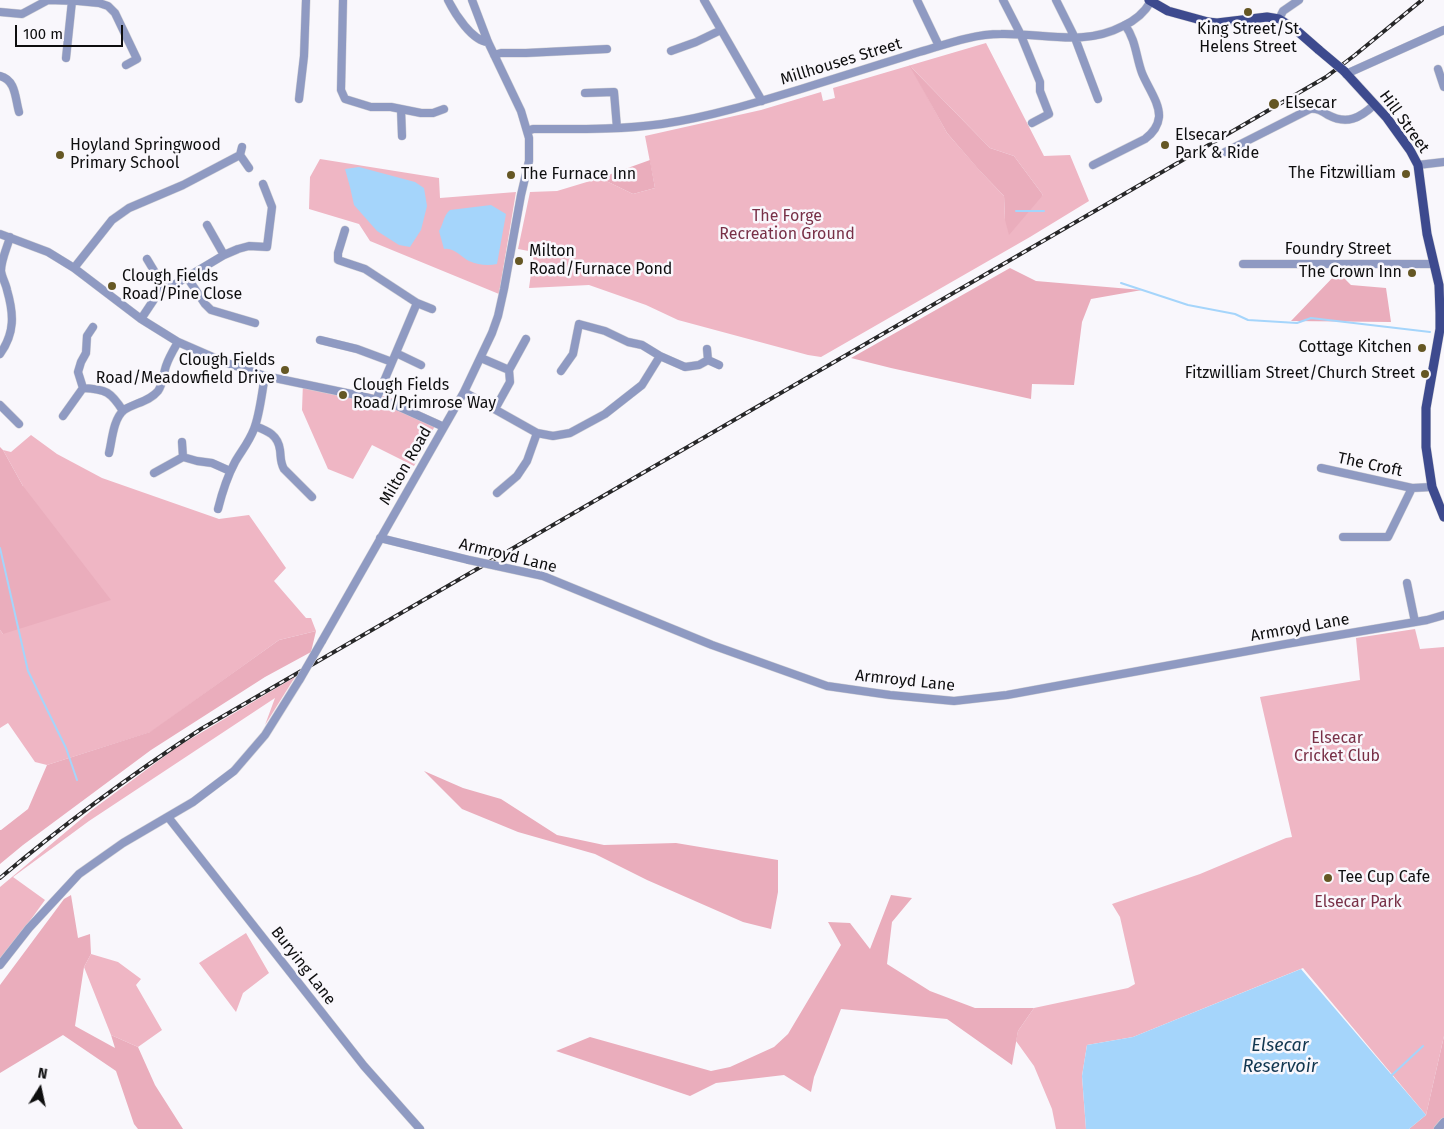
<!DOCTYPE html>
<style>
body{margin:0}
#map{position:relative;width:1444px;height:1129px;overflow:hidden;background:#f9f7fc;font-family:"Fira Sans",sans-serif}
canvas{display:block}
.north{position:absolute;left:15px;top:1064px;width:50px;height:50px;-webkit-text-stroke:4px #f9f7fc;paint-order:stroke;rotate:10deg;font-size:14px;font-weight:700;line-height:20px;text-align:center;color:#0e0e0f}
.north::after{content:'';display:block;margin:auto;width:18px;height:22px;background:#0e0e0f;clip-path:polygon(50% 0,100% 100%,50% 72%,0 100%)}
.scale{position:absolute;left:15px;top:25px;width:108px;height:22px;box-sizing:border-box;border:2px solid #0e0e0f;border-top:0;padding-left:6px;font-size:15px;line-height:18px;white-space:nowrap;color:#0e0e0f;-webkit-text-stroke:4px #f9f7fc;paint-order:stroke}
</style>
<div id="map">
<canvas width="1444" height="1129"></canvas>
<div class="north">N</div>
<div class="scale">100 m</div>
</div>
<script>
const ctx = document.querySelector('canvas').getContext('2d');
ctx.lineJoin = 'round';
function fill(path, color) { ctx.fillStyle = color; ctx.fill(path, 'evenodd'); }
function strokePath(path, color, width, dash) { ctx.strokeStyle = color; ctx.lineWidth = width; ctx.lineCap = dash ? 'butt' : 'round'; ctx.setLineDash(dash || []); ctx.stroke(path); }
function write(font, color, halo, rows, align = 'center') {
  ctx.font = font + ' "Fira Sans",sans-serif'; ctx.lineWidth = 5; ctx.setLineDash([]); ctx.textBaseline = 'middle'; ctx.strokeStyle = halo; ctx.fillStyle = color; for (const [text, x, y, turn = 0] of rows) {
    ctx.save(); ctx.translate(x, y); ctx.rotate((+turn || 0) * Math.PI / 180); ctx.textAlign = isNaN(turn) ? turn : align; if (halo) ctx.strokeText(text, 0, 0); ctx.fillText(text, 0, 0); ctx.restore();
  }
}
const green = new Path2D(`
 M986 43 1044 156 1070 155 1089 201 1030 237 821 357 808 355 678 320 646 305 589 285 529 288 534 252 518 249 530 192 557 191 600 178 633 194 655 188 645 136 761 110 821 92 823 101 835 98 833 88ZM911 67 990 148 1014 156 1043 195 1005 220 1004 196 981 172 947 133Z
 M320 159 439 178 440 198 516 192 499 294 370 241 359 224 309 209 310 177Z
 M303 382 389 397 438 420 414 466 372 445 353 479 328 469 302 410Z
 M31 435 57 454 102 478 219 519 249 515 286 568 274 581 306 618H311L316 631 279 640 151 732 47 765 35 762 8 723 0 728V630L3 634 23 486 3 450 11 452Z
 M1415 629 1420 649 1444 647V1036L1426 1115 1303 968 1133 1037 1087 1045 1082 1076 1086 1129H1056L1052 1109 1034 1066 1016 1041 1018 1031 1034 1008 1128 988 1135 984 1120 917 1112 904 1200 874 1286 838 1292 837 1260 697 1360 680 1356 638Z
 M295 677 265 725 275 698 89 821 13 877 45 900 0 962V887L92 810 177 747Z
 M246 933 269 973 243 993 236 1012 199 963Z
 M91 954 118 962 141 979 136 985 162 1030 138 1047 111 1035 84 967Z`);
const forest = new Path2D(`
 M909 65 990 148 1014 156 1043 195 1009 235 1005 220 1004 196 979 170 947 133Z
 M650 160 655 188 633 194 600 178Z
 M1010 268 1036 281 1142 290 1091 299 1082 322 1074 385 1032 384 1031 399 891 368 851 358Z
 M1338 272 1351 285 1386 288 1391 322 1291 321Z
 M0 447 3 450 23 486 111 600 3 634 0 630Z
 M316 631 311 652 265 677 151 750 23 845 0 864V830H1L28 809 47 765 150 732 279 640Z
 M424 771 463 788 501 799 557 835 604 845 676 843 778 860V892L771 929 743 922 647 880 595 854 518 832 462 809Z
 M71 895 78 938 90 934 91 954 84 967 75 1026 115 1048 111 1035 138 1047 155 1085 183 1129H138L134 1124 116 1071 63 1035 0 1073V985L64 899Z
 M891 895 912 898 892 922 887 964 930 991 975 1008H1034L1018 1031 1012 1065 947 1019 841 1009 814 1077 811 1092 784 1075 716 1083 690 1096 556 1051 590 1037 711 1071 730 1067 774 1047 788 1034 841 945 828 922 850 923 870 949Z
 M1444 1036V1129H1409L1426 1115Z`);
const water = new Path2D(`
 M359 167 415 182 424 188 427 206 421 230 410 247 399 245 377 231 354 205 350 187 345 169Z
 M491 205 506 214 497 264C488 266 478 265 469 261 461 257 454 247 444 249L439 231C444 223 443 216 450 210Z
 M1301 969 1426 1115 1409 1129H1086L1082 1076 1087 1045 1133 1037Z`);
const stream = new Path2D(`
 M1016 211H1044
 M1121 283 1188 305 1235 314 1248 320 1297 323 1311 318 1430 332
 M0 548 28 671 66 748 77 780
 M1392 1075 1423 1046`);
const minor = new Path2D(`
 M343 0 341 90 345 99 371 107H391L421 113H433L444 109
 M448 0C455 14 472 41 488 42
 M704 0 762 101
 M917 0 939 46
 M1003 0 1020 33 1040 82V91L1049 114 1032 123
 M1056 0 1075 38 1098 99
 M0 12 22 14 48 0 78 1 99 3 108 6 115 13 137 59 126 65
 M1279 19 1283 11 1299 0
 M671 51 696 42 721 30
 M494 55 501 53H526L607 49
 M66 58 72 1
 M1438 69 1444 87
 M1346 74 1444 30
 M0 76C16 80 15 98 19 112
 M585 93 614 92 617 128
 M299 99 304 56 306 0
 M401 109 402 136
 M528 131 533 129C576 129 619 130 662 124 709 117 755 103 801 89 839 77 878 65 916 53 944 45 972 34 1001 34 1044 33 1083 47 1123 26 1134 21 1145 12 1151 1
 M242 147 240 155 249 168
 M1225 152 1310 109C1317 108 1322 111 1328 115 1347 125 1360 118 1374 105
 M1093 165 1145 139C1153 133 1158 127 1159 117 1160 103 1147 86 1142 73 1136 57 1136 40 1125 25
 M1418 165 1444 162
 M207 225 224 255
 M345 230 338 253V260L365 269 417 303 432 309
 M0 234 48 252 74 268 141 319 178 342 224 362 265 376 361 396 393 404 444 427
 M147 259 165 289
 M1243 264H1434
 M74 268 112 220 129 208 183 185 240 155
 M187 277 205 304 211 310 255 323
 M141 319 157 295 224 255 238 249 249 246 267 247 272 207 263 184
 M320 340 357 349 392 362
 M707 349 708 360
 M396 353 421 365
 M0 354C15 333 14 314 7 290 6 284 2 278 1 271 1 260 7 248 10 237
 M481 358 509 370 510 382 495 409
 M509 370 526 339
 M561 371 573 354 579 324 605 331 628 342 642 345 660 356 685 367 699 365 708 360 719 365
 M83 388 78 372 81 362 86 353 87 336 93 327
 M464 392 537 433 553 436 570 433 605 414 642 385 660 356
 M376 400 417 303
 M0 405 19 424
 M63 416 83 388C106 389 111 392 123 411
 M255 426C268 431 278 435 280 450 281 457 280 462 284 469L312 497
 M182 442 183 457
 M109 453C112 441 113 419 124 410 134 403 149 402 158 391 163 384 163 375 166 366 169 357 174 349 178 342
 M1321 468 1412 488 1432 487
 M154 473 183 457 197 461 212 463 230 471
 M497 493 517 476 527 461 537 433
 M218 509C222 493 227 477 235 462 242 450 249 442 254 429 260 414 262 391 265 376
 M1343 537H1388L1412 488
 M380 538 469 560
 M497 566 543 576 712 645 827 686 890 695 954 701 1007 695 1286 644 1427 620 1444 615
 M1407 583 1415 622
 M322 641 464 392 492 333 498 316 504 289 521 195 529 161V138L521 111 488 42 472 0
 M168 817 364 1066 420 1129
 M0 965 29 928 79 874 123 843 193 802 234 771 265 735 300 679
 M1438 1129 1444 1122`);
const major = new Path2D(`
 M1149 0 1168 11 1208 22 1217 23 1267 17 1279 19 1295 29 1319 50
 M1344 71 1387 118 1410 150 1418 165 1427 234 1439 285 1440 313V329L1426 408V447L1432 487 1444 517`);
const rail = new Path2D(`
 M0 878C64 824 131 775 201 729L1326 77 1355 55 1422 0`);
const minorBridge = new Path2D(`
 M469 560 497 566
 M300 679 322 641`);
const majorBridge = new Path2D(`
 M1319 50 1344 71`);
const markers = [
 [1248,12,5,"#655724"],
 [1274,104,6,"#655724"],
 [1165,145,5,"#655724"],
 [60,155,5,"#655724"],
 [1406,174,5,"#655724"],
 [511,175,5,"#655724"],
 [519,261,5,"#655724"],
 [1412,273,5,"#655724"],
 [112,286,5,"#655724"],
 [1422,348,5,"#655724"],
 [285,370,5,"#655724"],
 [1425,374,5,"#655724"],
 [343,395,5,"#655724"],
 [1328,878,5,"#655724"]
];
const poiNames = [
 ["King Street/St",1248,30,"center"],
 ["Helens Street",1248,48,"center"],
 ["Elsecar",1285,104],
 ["Elsecar",1175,136],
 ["Park & Ride",1175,154],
 ["Hoyland Springwood",70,146],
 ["Primary School",70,164],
 ["The Fitzwilliam",1396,174,"right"],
 ["The Furnace Inn",521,175],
 ["Milton",529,252],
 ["Road/Furnace Pond",529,270],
 ["The Crown Inn",1402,273,"right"],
 ["Clough Fields",122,277],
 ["Road/Pine Close",122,295],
 ["Cottage Kitchen",1412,348,"right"],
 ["Clough Fields",275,361,"right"],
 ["Road/Meadowfield Drive",275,379,"right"],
 ["Fitzwilliam Street/Church Street",1415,374,"right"],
 ["Clough Fields",353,386],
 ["Road/Primrose Way",353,404],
 ["Tee Cup Cafe",1338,878]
];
const streetNames = [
 ["Millhouses Street",841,62,-17],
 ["Hill Street",1404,122,54],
 ["Foundry Street",1338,250],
 ["The Croft",1370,465,12],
 ["Milton Road",406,466,-60],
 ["Armroyd Lane",508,556,14],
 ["Armroyd Lane",1300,628,-10],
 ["Armroyd Lane",905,681,6],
 ["Burying Lane",303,966,52]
];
const parkNames = [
 ["The Forge",787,217],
 ["Recreation Ground",787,235],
 ["Elsecar",1337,739],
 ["Cricket Club",1337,757],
 ["Elsecar Park",1358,903]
];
const waterNames = [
 ["Elsecar",1280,1046],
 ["Reservoir",1280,1067]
];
fill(green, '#efb6c4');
fill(forest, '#eaadbc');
fill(water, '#a5d5fb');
strokePath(stream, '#a5d5fb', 2);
strokePath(minor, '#d3d2d6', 9);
strokePath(major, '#d3d2d6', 10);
strokePath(minor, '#8f9ac2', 8);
strokePath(major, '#3d4a8e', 9);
strokePath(rail, '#272728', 4);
strokePath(rail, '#f9f7fc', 2, [5.5]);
strokePath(minorBridge, '#d3d2d6', 9, []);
strokePath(majorBridge, '#d3d2d6', 10, []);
strokePath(minorBridge, '#8f9ac2', 8);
strokePath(majorBridge, '#3d4a8e', 9);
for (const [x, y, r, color] of markers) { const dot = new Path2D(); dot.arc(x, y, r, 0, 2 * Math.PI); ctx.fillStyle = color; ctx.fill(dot); strokePath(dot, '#f9f7fc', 2); }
write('16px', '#0e0e0f', '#f9f7fc', poiNames, 'left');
write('16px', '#0e0e0f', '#f9f7fc', streetNames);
write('16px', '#783047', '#f9f7fc', parkNames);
write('italic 18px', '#123751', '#f9f7fc', waterNames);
</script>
